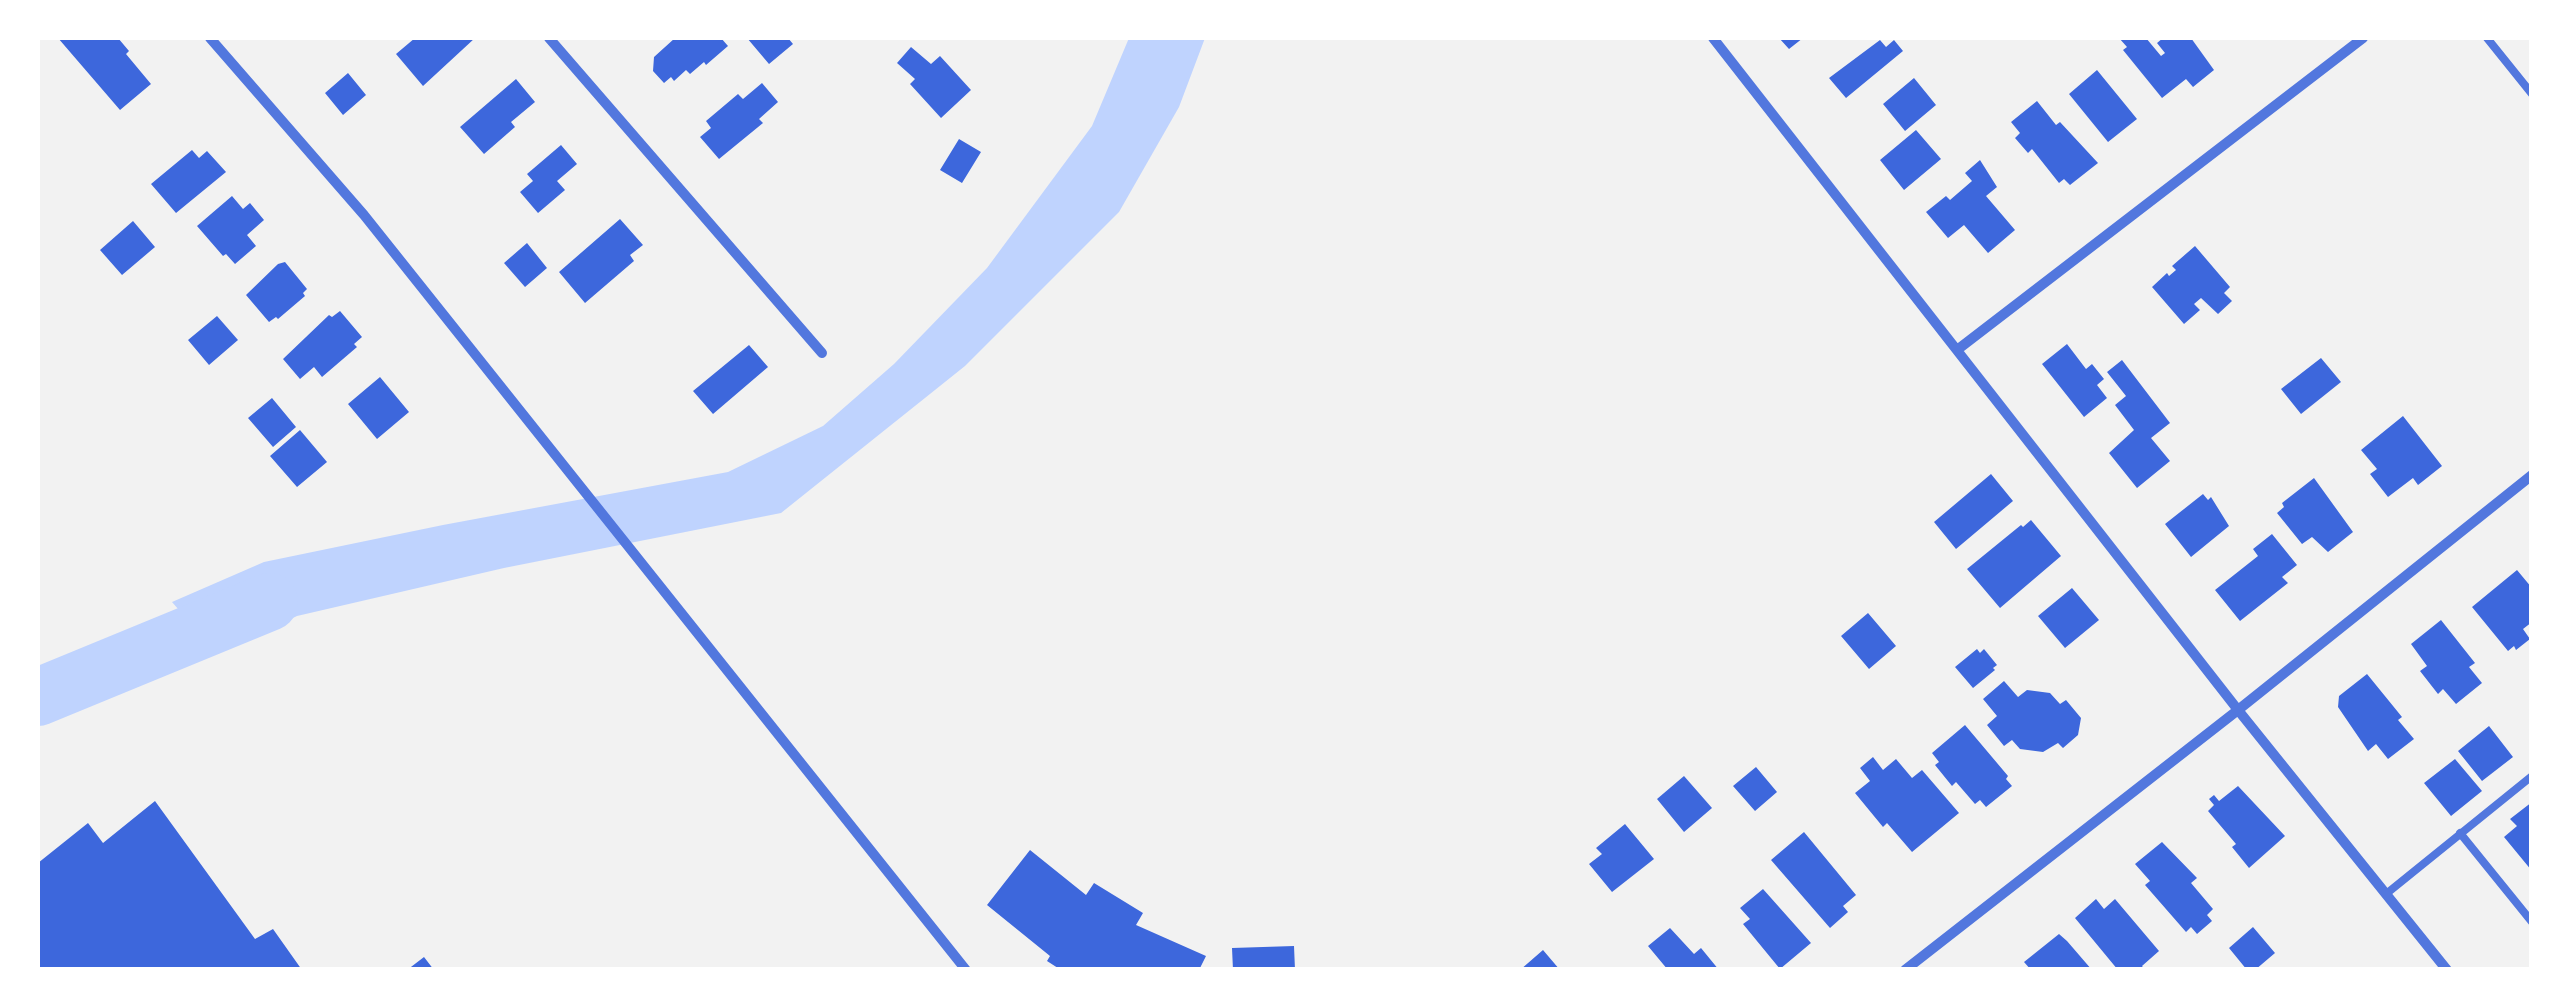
<!DOCTYPE html>
<style>
body{margin:0}
#map{position:relative;width:2569px;height:1007px;overflow:hidden;background:#f2f2f2;font-family:Montserrat,sans-serif}
canvas{display:block}
.frame{position:absolute;inset:0;border:40px solid #fff;pointer-events:none}
</style>
<div id="map">
<canvas width="2569" height="1007"></canvas>
<div class="frame"></div>
</div>
<script>
const ctx = document.querySelector('canvas').getContext('2d');
ctx.lineJoin = 'round';
function fill(path, color) { ctx.fillStyle = color; ctx.fill(path, 'evenodd'); }
function strokePath(path, color, width, dash) { ctx.strokeStyle = color; ctx.lineWidth = width; ctx.lineCap = dash ? 'butt' : 'round'; ctx.setLineDash(dash || []); ctx.stroke(path); }
const water = new Path2D(`
 M1129 38H1205L1179 107 1119 212 965 366 781 513 504 568 297 616 217 654 172 602 264 562 443 525 728 472 823 426 894 364 987 268 1092 126Z`);
const river = new Path2D(`
 M38 697 269 602`);
const building = new Path2D(`
 M58 38H118L129 51 126 54 151 84 120 110Z
 M415 38H475L423 86 396 54Z
 M675 38H721L728 46 706 65 704 62 690 74 686 70 674 81 671 77 664 83 653 71 654 57Z
 M747 38H788L793 44 769 64Z
 M1779 38H1803L1789 49Z
 M2119 38H2146L2161 56 2165 53 2157 43 2163 38H2191L2214 70 2193 87 2186 79 2162 98 2123 50 2127 47Z
 M1880 40 1886 47 1894 40 1903 51 1846 98 1829 78Z
 M911 47 931 64 940 56 971 90 941 118 910 84 915 79 897 63Z
 M2097 70 2137 119 2108 142 2069 94Z
 M348 73 366 95 343 115 325 93Z
 M1914 78 1936 105 1905 131 1883 104Z
 M516 79 535 102 511 122 515 127 484 154 460 127Z
 M762 83 778 102 759 119 763 123 719 159 700 137 711 128 706 121 738 94 743 99Z
 M2037 101 2056 125 2060 122 2098 163 2070 185 2064 179 2059 183 2032 149 2028 153 2015 138 2020 133 2011 122Z
 M1916 130 1941 159 1904 190 1880 160Z
 M959 139 981 152 962 183 940 170Z
 M561 145 577 164 557 181 565 190 538 213 520 192 533 181 527 174Z
 M192 150 199 158 207 151 226 172 176 213 151 184Z
 M1980 160 1997 187 1986 196 2015 230 1988 253 1964 225 1948 238 1926 212 1946 196 1950 200 1972 181 1965 173Z
 M232 196 243 209 250 203 264 220 247 235 256 246 235 264 226 254 223 256 197 226Z
 M620 219 643 245 630 255 634 261 585 303 559 272Z
 M133 221 155 247 122 275 100 250Z
 M527 243 547 268 525 287 504 263Z
 M2195 246 2230 287 2224 293 2232 301 2218 314 2201 298 2194 304 2200 310 2184 324 2152 287 2167 273 2169 276 2176 270 2172 266Z
 M285 262 307 289 303 293 305 296 278 319 276 317 269 322 246 295 278 264Z
 M340 311 362 337 354 344 357 347 322 377 314 367 300 379 283 359 329 315 332 317Z
 M217 316 238 340 209 365 188 340Z
 M2067 344 2086 369 2092 364 2104 379 2097 385 2107 398 2084 417 2042 364Z
 M749 345 768 367 713 414 693 391Z
 M2321 358 2341 382 2301 414 2281 389Z
 M2122 360 2170 423 2151 438 2170 461 2137 488 2109 453 2134 430 2115 405 2126 396 2107 372Z
 M380 377 409 412 377 439 348 404Z
 M272 398 296 427 273 447 248 418Z
 M2403 416 2442 466 2418 485 2413 478 2388 497 2370 474 2377 469 2361 450Z
 M300 430 327 462 297 487 270 456Z
 M1991 474 2013 501 1956 549 1934 522Z
 M2314 478 2353 532 2328 552 2312 537 2302 544 2277 513 2284 507 2282 503Z
 M2203 494 2208 500 2211 497 2229 526 2191 557 2165 524Z
 M2031 520 2061 556 2000 608 1967 569 2021 525 2023 527Z
 M2272 534 2297 565 2282 577 2288 583 2240 621 2215 590 2258 556 2253 549Z
 M2517 570 2532 588V622L2523 629 2530 639 2516 650 2514 646 2508 651 2472 607Z
 M2072 588 2099 620 2065 648 2038 616Z
 M1868 613 1896 646 1869 669 1841 636Z
 M2441 620 2475 663 2469 667 2482 683 2456 704 2443 689 2438 694 2420 671 2427 666 2411 644Z
 M1977 649 1980 653 1984 649 1997 665 1993 668 1995 670 1973 688 1955 667Z
 M2367 674 2402 717 2398 720 2414 739 2388 759 2376 744 2368 751 2338 707 2339 696Z
 M2004 681 2018 697 2027 690 2050 693 2060 704 2066 700 2081 718 2078 735 2063 748 2058 743 2043 752 2020 749 2012 740 2004 746 1987 725 1997 716 1983 699Z
 M1965 725 2008 776 2006 779 2012 786 1986 807 1980 800 1975 804 1956 782 1952 786 1935 765 1939 762 1932 753Z
 M2489 726 2513 757 2482 781 2458 751Z
 M1873 757 1883 770 1896 759 1912 778 1922 770 1959 813 1912 852 1887 823 1883 827 1855 793 1870 781 1860 768Z
 M2455 759 2482 791 2451 816 2424 783Z
 M1756 767 1777 792 1755 811 1733 786Z
 M1684 776 1712 808 1684 832 1657 799Z
 M2238 786 2285 836 2249 868 2232 847 2236 844 2208 811 2214 805 2209 799 2214 795 2219 801Z
 M155 801 255 939 273 929 302 970H38V863L88 823 103 843Z
 M2532 802V871L2504 837 2517 826 2510 819Z
 M1625 824 1654 859 1612 892 1589 864 1602 854 1596 848Z
 M1804 832 1856 895 1843 906 1848 912 1830 928 1771 860Z
 M2162 842 2197 878 2191 883 2213 909 2207 915 2212 921 2197 934 2191 927 2186 932 2145 885 2150 881 2135 864Z
 M1030 850 1086 895 1094 883 1143 913 1136 925 1206 956 1199 970H1061L1047 961 1050 956 987 905Z
 M1763 889 1811 943 1780 969 1743 924 1750 919 1740 908Z
 M2096 899 2104 909 2115 899 2159 951 2142 966 2145 970H2118L2075 918Z
 M2253 927 2275 953 2255 970H2247L2229 948Z
 M1670 928 1694 954 1701 948 1719 970H1668L1648 946Z
 M2059 934 2067 941 2092 970H2031L2024 962Z
 M1294 946 1295 970H1233L1232 948Z
 M1543 950 1560 970H1520Z
 M424 957 434 970H407Z`);
const service = new Path2D(`
 M2487 38 2532 94
 M2460 833 2532 922
 M2386 894 2532 776`);
const minor = new Path2D(`
 M210 38 364 215 966 970
 M549 38 822 353
 M1713 38 2238 710 2447 970
 M1957 350 2363 38
 M1905 970 2238 710 2532 475`);
fill(water, '#bfd3fe');
strokePath(river, '#bfd3fe', 58);
fill(building, '#3d67dc');
strokePath(service, '#5277de', 8);
strokePath(minor, '#5277de', 10);
</script>
